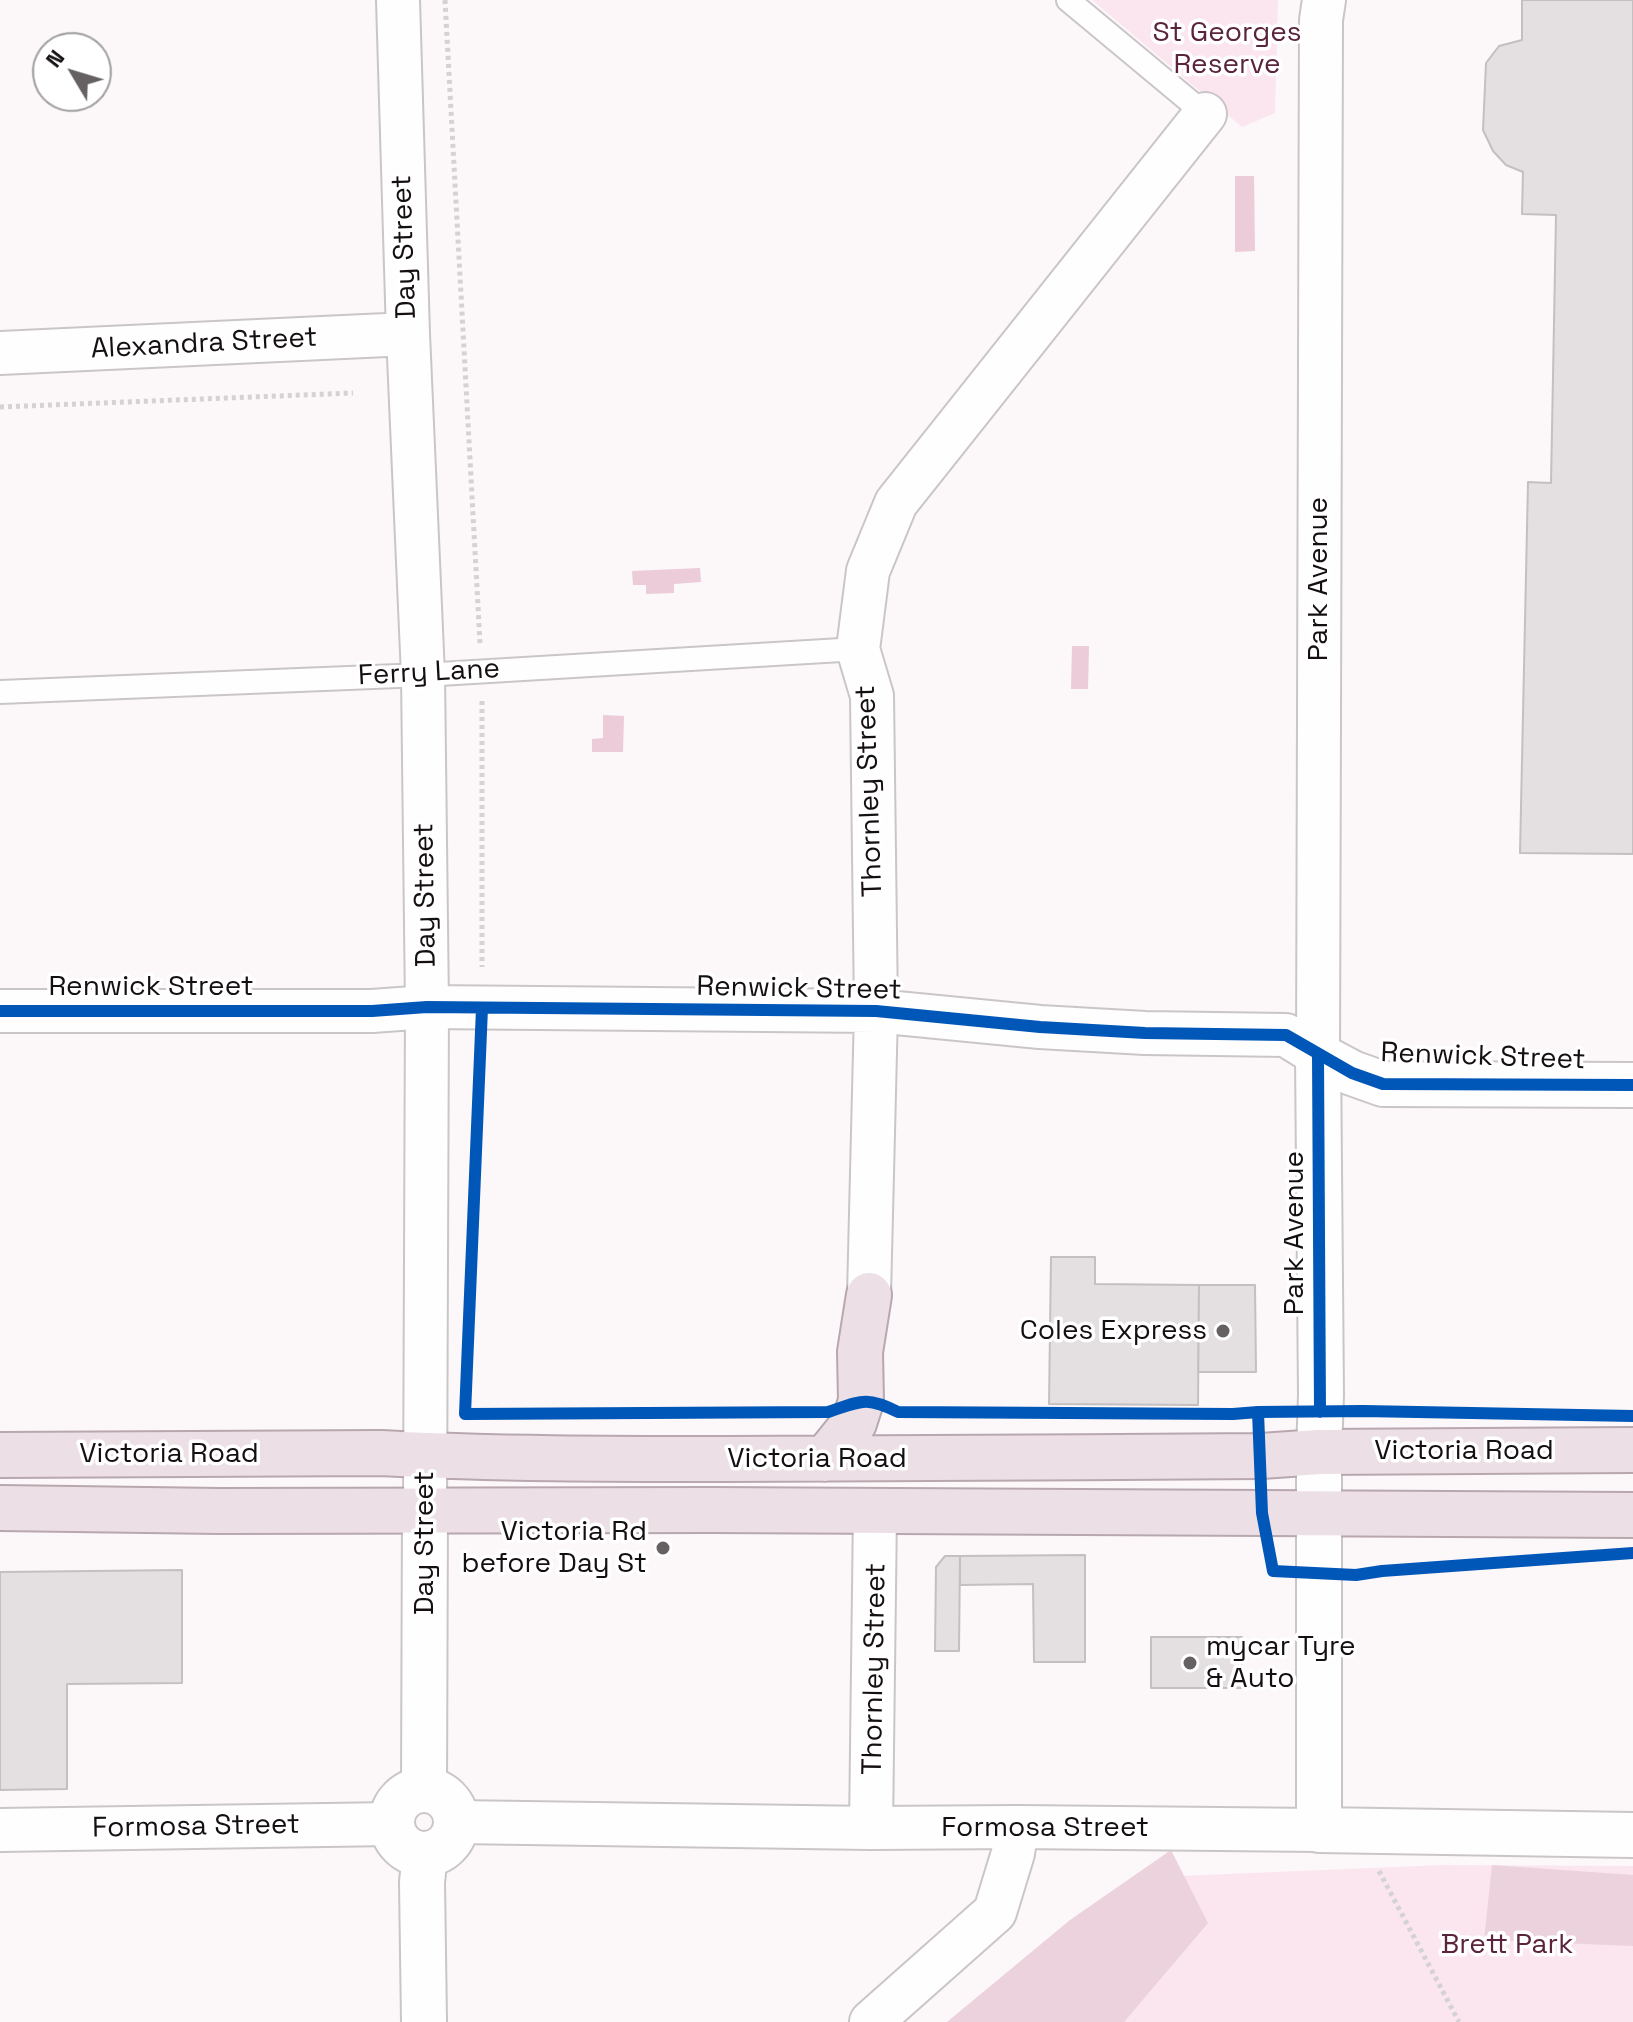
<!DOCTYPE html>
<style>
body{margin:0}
#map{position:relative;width:1633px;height:2022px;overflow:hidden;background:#fcf7f9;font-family:"Space Grotesk",sans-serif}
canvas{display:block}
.north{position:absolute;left:32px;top:32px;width:80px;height:80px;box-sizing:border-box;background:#fff;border:2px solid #a19fa0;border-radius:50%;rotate:308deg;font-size:22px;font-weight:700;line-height:32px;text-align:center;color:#140f11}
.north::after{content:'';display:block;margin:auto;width:28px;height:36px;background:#656062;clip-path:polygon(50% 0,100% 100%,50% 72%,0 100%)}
</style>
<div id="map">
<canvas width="1633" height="2022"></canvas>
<div class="north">N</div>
</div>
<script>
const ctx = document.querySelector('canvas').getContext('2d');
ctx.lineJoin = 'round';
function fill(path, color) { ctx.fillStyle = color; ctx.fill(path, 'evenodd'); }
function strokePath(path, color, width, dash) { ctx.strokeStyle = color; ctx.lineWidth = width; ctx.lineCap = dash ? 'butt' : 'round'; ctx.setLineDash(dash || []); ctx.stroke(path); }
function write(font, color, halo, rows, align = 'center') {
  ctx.font = font + ' "Space Grotesk",sans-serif'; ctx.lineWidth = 7; ctx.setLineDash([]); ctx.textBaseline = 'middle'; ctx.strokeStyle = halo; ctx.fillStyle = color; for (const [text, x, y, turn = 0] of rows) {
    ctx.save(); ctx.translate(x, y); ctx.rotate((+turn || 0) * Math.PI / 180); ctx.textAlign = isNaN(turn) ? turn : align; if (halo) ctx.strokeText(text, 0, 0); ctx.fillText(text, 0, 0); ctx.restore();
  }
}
const green = new Path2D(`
 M1092 0H1278L1275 113 1242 127Z
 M1443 1865 1633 1866V2022H955L1156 1877Z`);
const forest = new Path2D(`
 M1171 1850 1208 1923 1124 2022H947L1070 1920Z
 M1492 1865 1633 1875V1946L1484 1940Z`);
const water = new Path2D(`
 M1235 176H1254L1255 251 1235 252Z
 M700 568 701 582 674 584V593L646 594V585H633L632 571Z
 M1072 646H1089L1088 689H1071Z
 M603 715 624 716 623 752H592V739L603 738Z`);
const building = new Path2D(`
 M1522 0H1633V854L1520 853 1528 482 1551 483 1556 215 1522 214 1523 172 1506 165 1493 151 1483 130 1486 63 1499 46 1522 40Z
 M1051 1257H1095V1284L1199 1285 1198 1405 1049 1404Z
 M1199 1285H1255L1256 1372H1198Z
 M1085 1555V1662H1034L1033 1584 960 1585V1556Z
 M945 1556H960L959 1651H935L936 1567Z
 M182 1570V1683L67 1684V1789L0 1790V1572Z
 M1151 1637H1242V1688H1151Z`);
const path = new Path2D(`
 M445 0 480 643
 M0 407 353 393
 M482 701V967
 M1379 1871 1459 2022`);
const service = new Path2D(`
 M1068 0 1205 114
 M0 692 423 675 858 649`);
const minor = new Path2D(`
 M398 0 408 334 423 675 427 1007 425 1511
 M0 353 408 334
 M0 1011H372L427 1007 876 1011 1040 1027 1145 1033 1286 1035 1318 1055
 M1318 1055 1321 20 1324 0
 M869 1295 876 1011 872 696 858 649 868 571 896 503 1205 114
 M456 1822 871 1828 1017 1827 1319 1830
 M871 1828 875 1511
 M0 1830 391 1824
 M871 2022 995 1912 1013 1853 1017 1827`);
const tertiary = new Path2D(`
 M1633 1085 1383 1084 1352 1073 1318 1055 1321 1395 1319 1452V1830L1633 1835
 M392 1822a32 32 0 1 1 64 0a32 32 0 1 1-64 0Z
 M424 1790 425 1511
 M424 2022 422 1882 425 1854`);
const trunk = new Path2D(`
 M0 1455 381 1453C496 1459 611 1459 727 1459 905 1459 1083 1457 1261 1456L1319 1452 1633 1450
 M825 1459 854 1423 861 1401 860 1352 869 1295
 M0 1508 219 1511 711 1510 1633 1515`);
const cycleway = new Path2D(`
 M482 1008 465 1414 828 1412C861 1401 866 1396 898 1412L1233 1414 1258 1412 1363 1411 1633 1416
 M0 1011H372L427 1007 876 1011 1040 1027 1145 1033 1286 1035 1352 1073 1383 1084 1633 1085
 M1318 1055 1320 1412
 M1258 1412 1262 1513 1273 1571 1356 1575 1382 1571 1633 1553`);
const markers = [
 [1223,1331,8,"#656062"],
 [663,1548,8,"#656062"],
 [1190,1663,8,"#656062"]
];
const parkNames = [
 ["St Georges",1227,33],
 ["Reserve",1227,65],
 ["Brett Park",1507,1945]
];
const streetNames = [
 ["Day Street",405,247,-92],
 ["Alexandra Street",204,344,-3],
 ["Park Avenue",1319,579,-90],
 ["Ferry Lane",429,673,-3],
 ["Thornley Street",870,791,-92],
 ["Day Street",426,895,-91],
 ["Renwick Street",151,987],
 ["Renwick Street",799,989,1],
 ["Renwick Street",1483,1057,2],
 ["Park Avenue",1295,1233,-90],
 ["Victoria Road",1464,1451],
 ["Victoria Road",169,1454],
 ["Victoria Road",817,1459],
 ["Day Street",425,1543,-90],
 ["Thornley Street",875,1669,-89],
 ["Formosa Street",196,1827,-1],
 ["Formosa Street",1045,1828]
];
const poiNames = [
 ["Coles Express",1207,1331],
 ["Victoria Rd",647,1532],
 ["before Day St",647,1564],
 ["mycar Tyre",1206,1647,"left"],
 ["& Auto",1206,1679,"left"]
];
fill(green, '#fbe6ef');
fill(forest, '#ecd2dc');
fill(water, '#ebccd8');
fill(building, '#e4dfe1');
strokePath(building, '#c4bfc1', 2);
strokePath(service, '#cac6c8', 26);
strokePath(minor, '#cac6c8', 46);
strokePath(tertiary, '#cac6c8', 48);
strokePath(trunk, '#b8a7af', 48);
strokePath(path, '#d4d2d4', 5, [4, 4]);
strokePath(service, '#fffefe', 22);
strokePath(minor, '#fffefe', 42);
strokePath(tertiary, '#fffefe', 44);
strokePath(trunk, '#ece0e6', 44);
strokePath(cycleway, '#0057b8', 12);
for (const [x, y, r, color] of markers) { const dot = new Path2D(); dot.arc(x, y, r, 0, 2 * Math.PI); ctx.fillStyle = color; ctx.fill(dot); strokePath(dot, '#fff', 3); }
write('28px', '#59243c', '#fff', parkNames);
write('28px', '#140f11', '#fff', streetNames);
write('28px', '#140f11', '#fff', poiNames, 'right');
</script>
